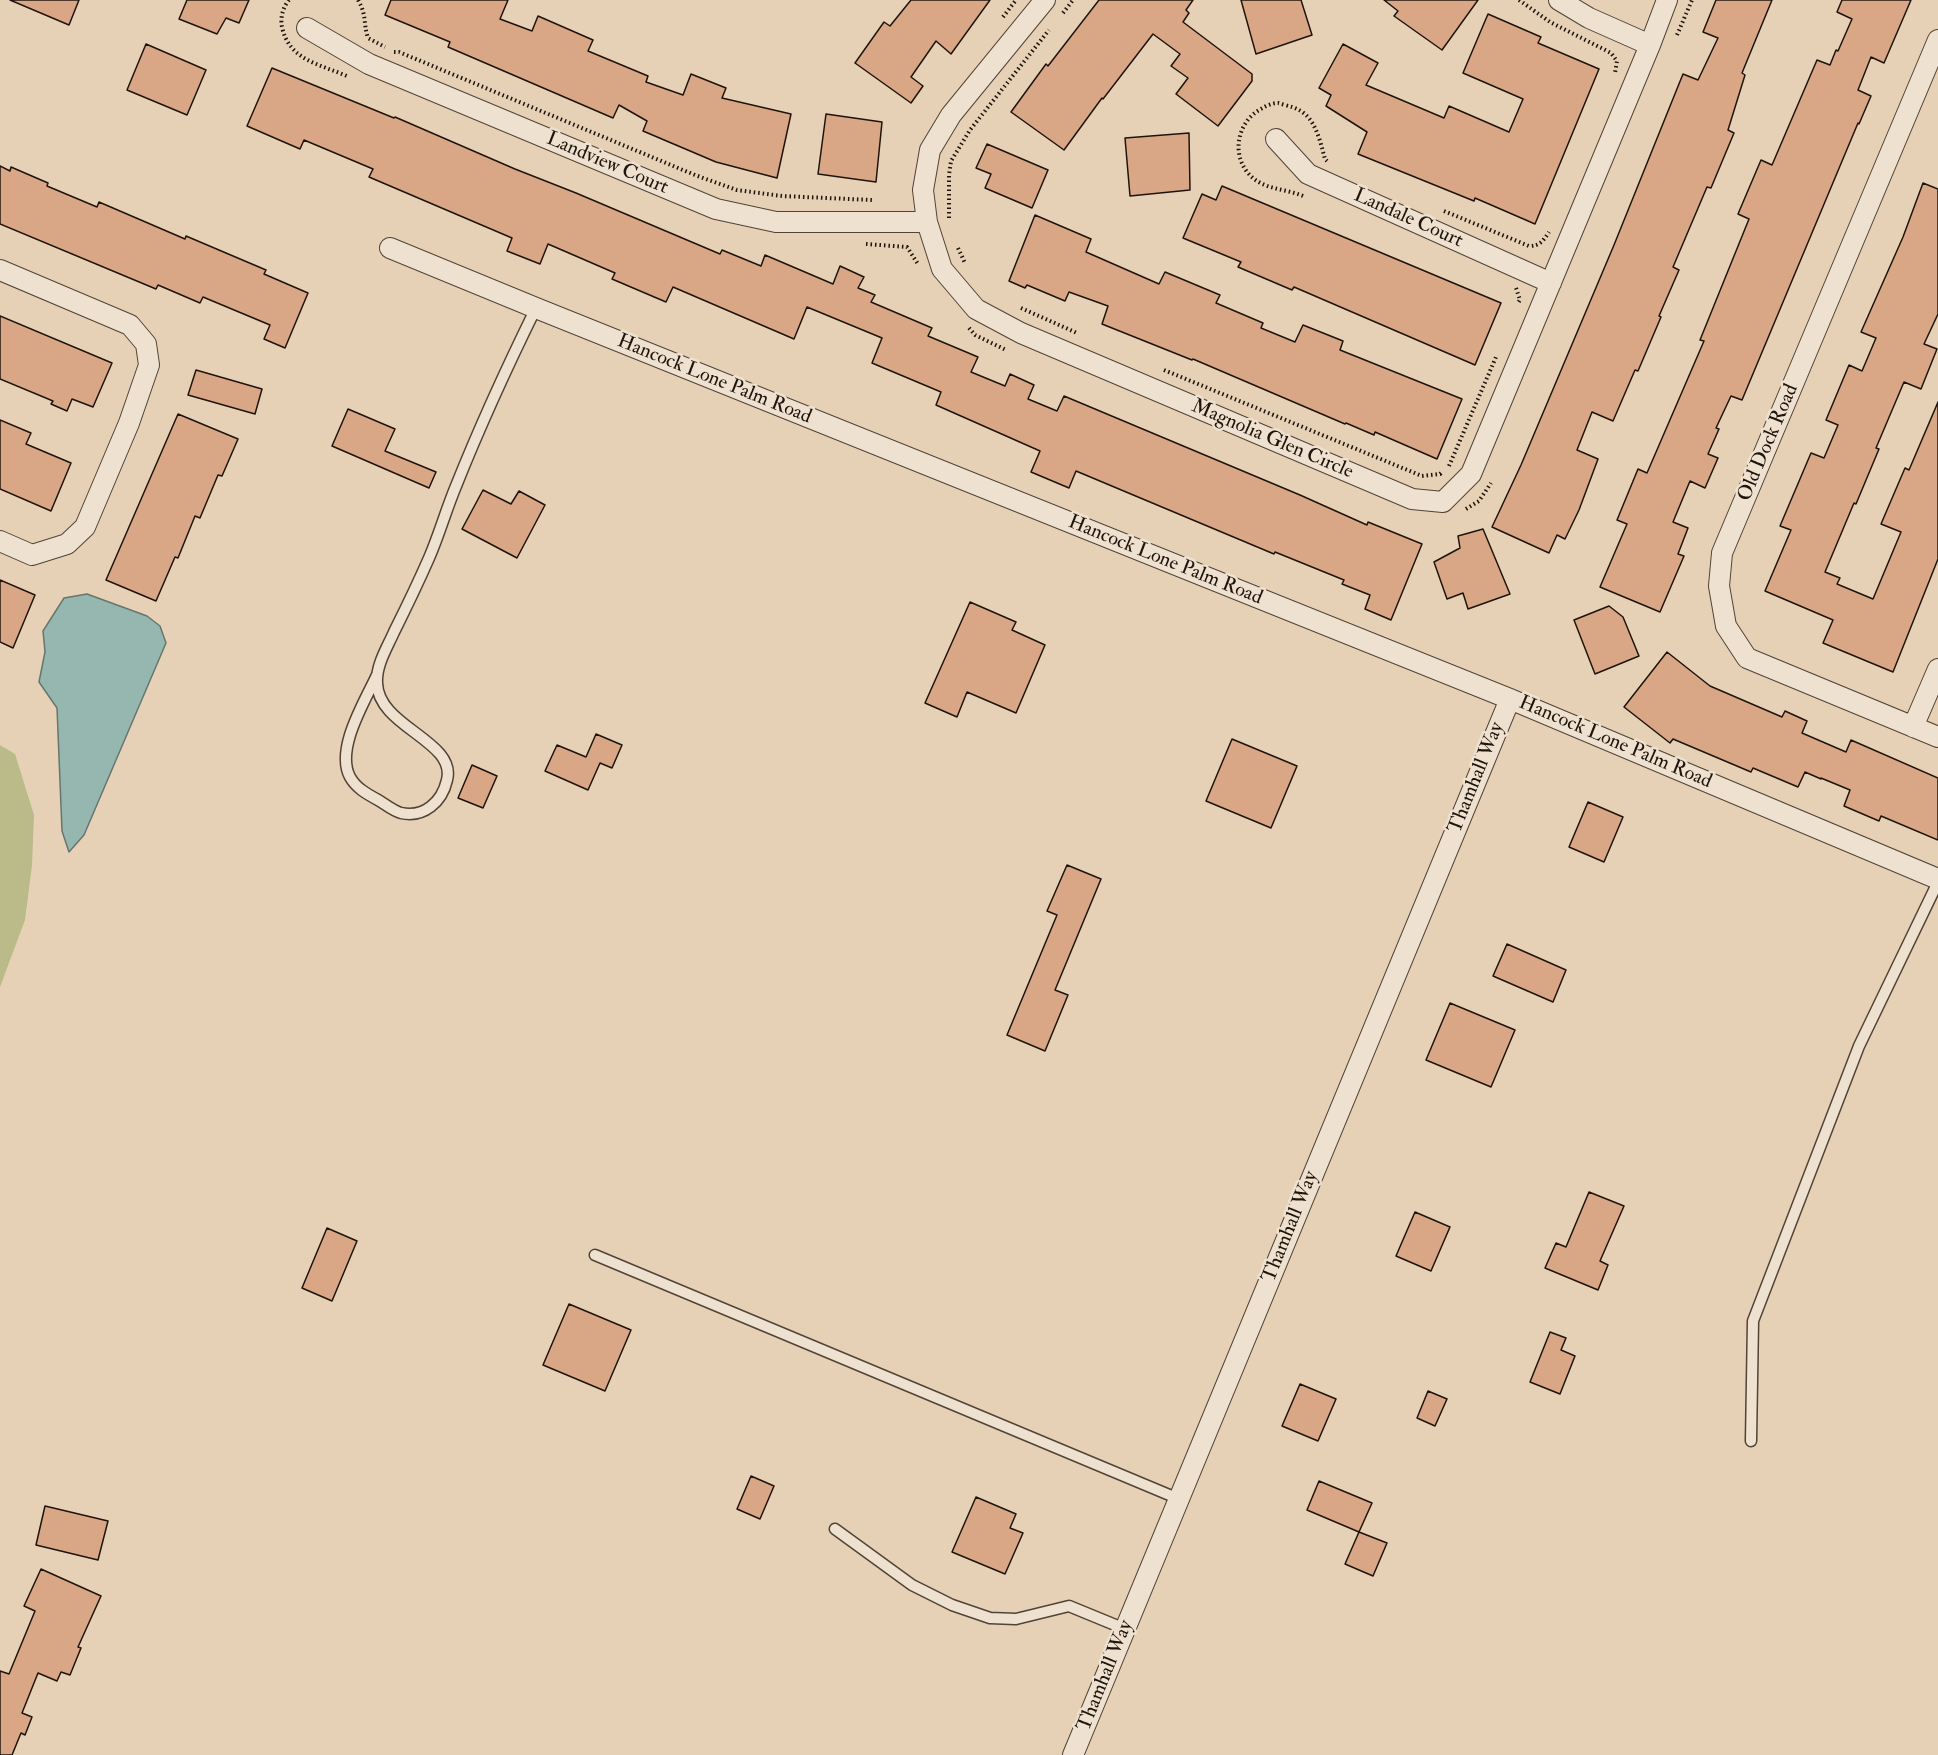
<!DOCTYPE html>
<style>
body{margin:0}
canvas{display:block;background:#e6d1b6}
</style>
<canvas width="1938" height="1755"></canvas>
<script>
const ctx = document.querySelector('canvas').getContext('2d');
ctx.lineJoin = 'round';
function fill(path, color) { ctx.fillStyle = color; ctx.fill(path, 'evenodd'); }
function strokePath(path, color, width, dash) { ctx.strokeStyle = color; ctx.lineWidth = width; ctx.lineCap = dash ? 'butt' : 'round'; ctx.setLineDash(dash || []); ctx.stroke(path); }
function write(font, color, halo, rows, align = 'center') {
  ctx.font = font + ' "IM FELL Double Pica",serif'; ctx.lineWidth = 5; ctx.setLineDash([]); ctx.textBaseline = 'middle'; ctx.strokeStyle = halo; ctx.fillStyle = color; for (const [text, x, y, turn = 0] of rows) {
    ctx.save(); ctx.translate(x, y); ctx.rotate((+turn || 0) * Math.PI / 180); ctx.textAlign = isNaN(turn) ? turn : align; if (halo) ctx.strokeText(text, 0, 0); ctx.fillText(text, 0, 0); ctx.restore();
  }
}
const green = new Path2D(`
 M0 745 15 754 34 815 32 865 25 920 0 987Z`);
const water = new Path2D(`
 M87 594 147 616 160 626 166 643 84 835 69 852 62 831 57 708 39 682 45 652 43 631 64 598Z`);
const building = new Path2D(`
 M10 0H79L69 25Z
 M187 0H249L239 23 226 18 217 34 179 19Z
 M391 0H508L500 19 532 31 538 16 593 40 588 51 648 76 646 82 683 95 691 74 726 88 722 98 791 114 777 178 716 162 643 131 647 121 619 105 613 118 448 47 450 42 385 15Z
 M911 0H990L951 54 936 41 911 77 923 86 911 103 855 63 884 22 890 26Z
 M1099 0H1193L1186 10 1189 13 1183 22 1252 74V81L1218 126 1176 94 1188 78 1171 66 1180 54 1153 34 1103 99 1102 98 1064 150 1011 112 1046 64 1048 66Z
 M1241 0H1301L1312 35 1256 54Z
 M1384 0H1478L1442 50 1394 16 1398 11Z
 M1716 0H1772L1742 73 1745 75 1728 130 1734 133 1711 188 1707 187 1673 267 1679 270 1659 316 1661 317 1638 371 1635 370 1613 421 1592 412 1577 450 1598 459 1579 510 1565 539 1557 535 1549 553 1492 527 1521 465 1614 245 1683 74 1698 80 1718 38 1703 32Z
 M1842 0H1911L1884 63 1871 57 1858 90 1871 96 1859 124 1858 123 1742 400 1731 396 1716 428 1719 429 1708 454 1718 458 1705 488 1690 481 1673 522 1688 528 1678 554 1684 556 1660 612 1600 587 1627 524 1617 520 1638 469 1647 473 1704 341 1700 340 1749 219 1738 214 1761 160 1772 165 1817 60 1830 65 1836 50 1838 51 1852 19 1837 12Z
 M1488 14 1541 37 1538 43 1599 69 1535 224 1475 198 1474 201 1358 154 1367 132 1326 106 1331 95 1319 88 1343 44 1378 63 1366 85 1444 118 1449 106 1509 132 1523 99 1463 73Z
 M146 44 206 70 187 115 127 90Z
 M272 68 394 118 395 117 515 169 576 193 720 254 722 250 761 266 765 255 833 284 840 266 864 277 858 288 875 295 871 302 932 328 928 336 978 357 971 372 1005 386 1010 374 1034 385 1028 399 1057 411 1064 396 1300 495 1367 525 1368 522 1422 544 1391 620 1365 609 1370 595 1342 584 1344 580 1275 552 1274 554 1076 471 1069 488 1031 472 1040 451 936 405 941 392 872 363 882 338 807 307 794 339 673 287 666 302 612 279 615 273 548 244 540 264 507 251 512 238 369 177 373 169 304 140 300 149 247 126Z
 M826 114 882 122 876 182 818 174Z
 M1189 133 1190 190 1130 196 1125 138Z
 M987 144 1048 170 1032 208 985 188 991 174 976 168Z
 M0 166 10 171 11 167 48 183 47 186 97 207 99 202 185 239 186 236 266 270 264 274 308 293 285 348 264 339 270 325 203 297 200 303 158 285 156 289 0 224Z
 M1923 183 1938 189V314L1924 344 1937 349 1921 389 1904 382 1876 448 1879 449 1856 504 1854 503 1825 572 1840 578 1837 584 1873 599 1901 532 1881 524 1905 468 1909 470 1938 402V559L1893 672 1823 643 1833 620 1765 591 1791 530 1780 526 1811 453 1824 458 1838 425 1826 420 1849 365 1862 371 1876 338 1861 332 1903 237Z
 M1222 186 1501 303 1475 365 1294 287 1292 290 1238 267 1241 262 1183 238 1202 194 1216 200Z
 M1035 215 1091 239 1086 252 1159 284 1165 272 1220 295 1216 303 1263 323 1261 328 1295 342 1303 325 1343 341 1340 350 1462 399 1437 459 1375 432 1374 435 1346 423 1345 424 1193 359 1192 360 1102 324 1108 306 1069 292 1065 301 1027 285 1025 288 1009 281Z
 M0 316 112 363 93 407 72 399 67 411 51 404 53 401 0 379Z
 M196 370 262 389 255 414 188 395Z
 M348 409 395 429 385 451 436 472 429 488 332 446Z
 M178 414 238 439 222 476 218 475 200 518 195 516 178 558 175 557 156 601 106 580Z
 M0 420 31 433 26 444 71 463 51 511 0 489Z
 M483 490 511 504 519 491 545 505 517 558 462 529Z
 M1483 529 1510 594 1468 609 1463 593 1447 599 1434 562 1460 548 1458 536Z
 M0 580 35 595 13 648 0 642Z
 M970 602 1016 622 1012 630 1045 645 1016 713 967 692 957 717 925 703Z
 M1609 606 1623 617 1639 656 1595 674 1574 620Z
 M1667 652 1710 686 1782 717 1785 711 1807 721 1802 733 1846 752 1851 740 1938 778V840L1881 816 1879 821 1844 806 1850 790 1821 778V779L1805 772 1798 787 1753 768 1751 772 1673 739 1670 743 1624 707Z
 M596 734 622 745 612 768 600 763 588 790 545 771 557 745 586 757Z
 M1232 739 1297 766 1271 828 1206 801Z
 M472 765 497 776 483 808 458 798Z
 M1588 802 1623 817 1604 862 1569 847Z
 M1067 865 1101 879 1055 990 1068 995 1045 1051 1007 1035 1057 915 1047 911Z
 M1507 944 1566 970 1553 1002 1493 976Z
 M1450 1003 1515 1030 1491 1087 1426 1060Z
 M1589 1192 1624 1206 1600 1261 1608 1265 1598 1290 1545 1268 1556 1243 1566 1247Z
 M1415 1212 1450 1227 1431 1271 1396 1256Z
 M327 1228 357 1241 332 1301 302 1288Z
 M569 1304 631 1330 605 1391 543 1365Z
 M1550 1332 1566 1338 1561 1350 1575 1356 1560 1394 1530 1382Z
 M1300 1384 1336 1399 1318 1441 1282 1426Z
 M1428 1391 1447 1399 1435 1426 1417 1418Z
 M751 1476 774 1486 760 1519 737 1509Z
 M1319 1481 1372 1503 1359 1532 1387 1543 1373 1576 1345 1564 1359 1532 1307 1510Z
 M976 1497 1016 1514 1010 1528 1023 1533 1005 1574 952 1552Z
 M45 1506 108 1521 98 1560 36 1545Z
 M41 1569 101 1596 78 1647 81 1648 70 1675 61 1672 57 1681 38 1673 22 1713 32 1717 25 1735 21 1733 12 1755H0V1671L9 1674 35 1611 24 1606Z`);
const path = new Path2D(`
 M289 0C283 7 280 18 282 27 289 60 319 64 347 76
 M358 0C367 15 363 23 368 38L385 47
 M1519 0 1550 22 1611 53 1617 61 1615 73
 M1063 13 1073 0
 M1003 17 1016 0
 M1677 35 1692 0
 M394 52H399L695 175 737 190 782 196 872 200
 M1303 196C1284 188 1262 190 1248 173 1231 153 1238 121 1261 109 1266 106 1272 103 1278 103 1282 104 1288 106 1292 107 1298 109 1303 112 1307 116 1318 128 1321 145 1325 159L1327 161
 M1444 211 1529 246C1540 246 1543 241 1549 232
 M949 218V175L951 161 970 130 1049 30
 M866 244 907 247 918 264
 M958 248 965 263
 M1516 288 1520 300 1518 303
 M1021 308 1077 333
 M969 328 975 335 1006 350
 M1164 370 1422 476 1440 474 1443 471
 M1449 466 1496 357
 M1466 509 1479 501 1491 483`);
const service = new Path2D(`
 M377 675C365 701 335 749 350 777 356 788 367 794 378 800 385 804 393 811 401 813 424 818 442 802 447 780 457 741 378 727 377 683 376 665 387 648 394 632 406 608 418 583 429 558 439 535 446 510 456 486 480 426 507 367 536 308
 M595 1255 1179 1499
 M1751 1441 1753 1321 1859 1046 1938 882
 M835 1529 912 1585 952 1605 990 1618 1016 1619 1069 1606 1125 1629`);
const minor = new Path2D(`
 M1045 0 951 115 930 150 923 190 927 222 942 269 976 309 1021 333 1412 499 1443 502 1471 474 1650 45 1667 0
 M1559 0 1589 18 1650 45
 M307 28 369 64 716 209 776 222H927
 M1938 40 1722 553 1719 586 1726 626 1747 658 1938 737
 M1276 139 1308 174 1551 283
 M390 248 536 308 1510 699 1938 879
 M0 270 130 325 146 344 149 365 129 423 85 527 67 544 32 555 0 541
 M1913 727 1938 669
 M1073 1755 1510 699`);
const streetNames = [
 ["Landview Court",607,164,23],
 ["Landale Court",1408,219,24],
 ["Hancock Lone Palm Road",714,380,22],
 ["Magnolia Glen Circle",1272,440,23],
 ["Old Dock Road",1769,443,-67],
 ["Hancock Lone Palm Road",1165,561,22],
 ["Hancock Lone Palm Road",1615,743,23],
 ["Thamhall Way",1477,778,-68],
 ["Thamhall Way",1291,1227,-68],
 ["Thamhall Way",1106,1676,-68]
];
fill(green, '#bbba89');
fill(water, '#96b7af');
strokePath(water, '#66766e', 1.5);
fill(building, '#d9a786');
strokePath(building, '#1f140c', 1.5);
strokePath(service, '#514336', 13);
strokePath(minor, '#514336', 22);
strokePath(path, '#1f140c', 4, [1.5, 3]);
strokePath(service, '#efe1d0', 10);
strokePath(minor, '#efe1d0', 20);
write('20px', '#1f140c', '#efe1d0', streetNames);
</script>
